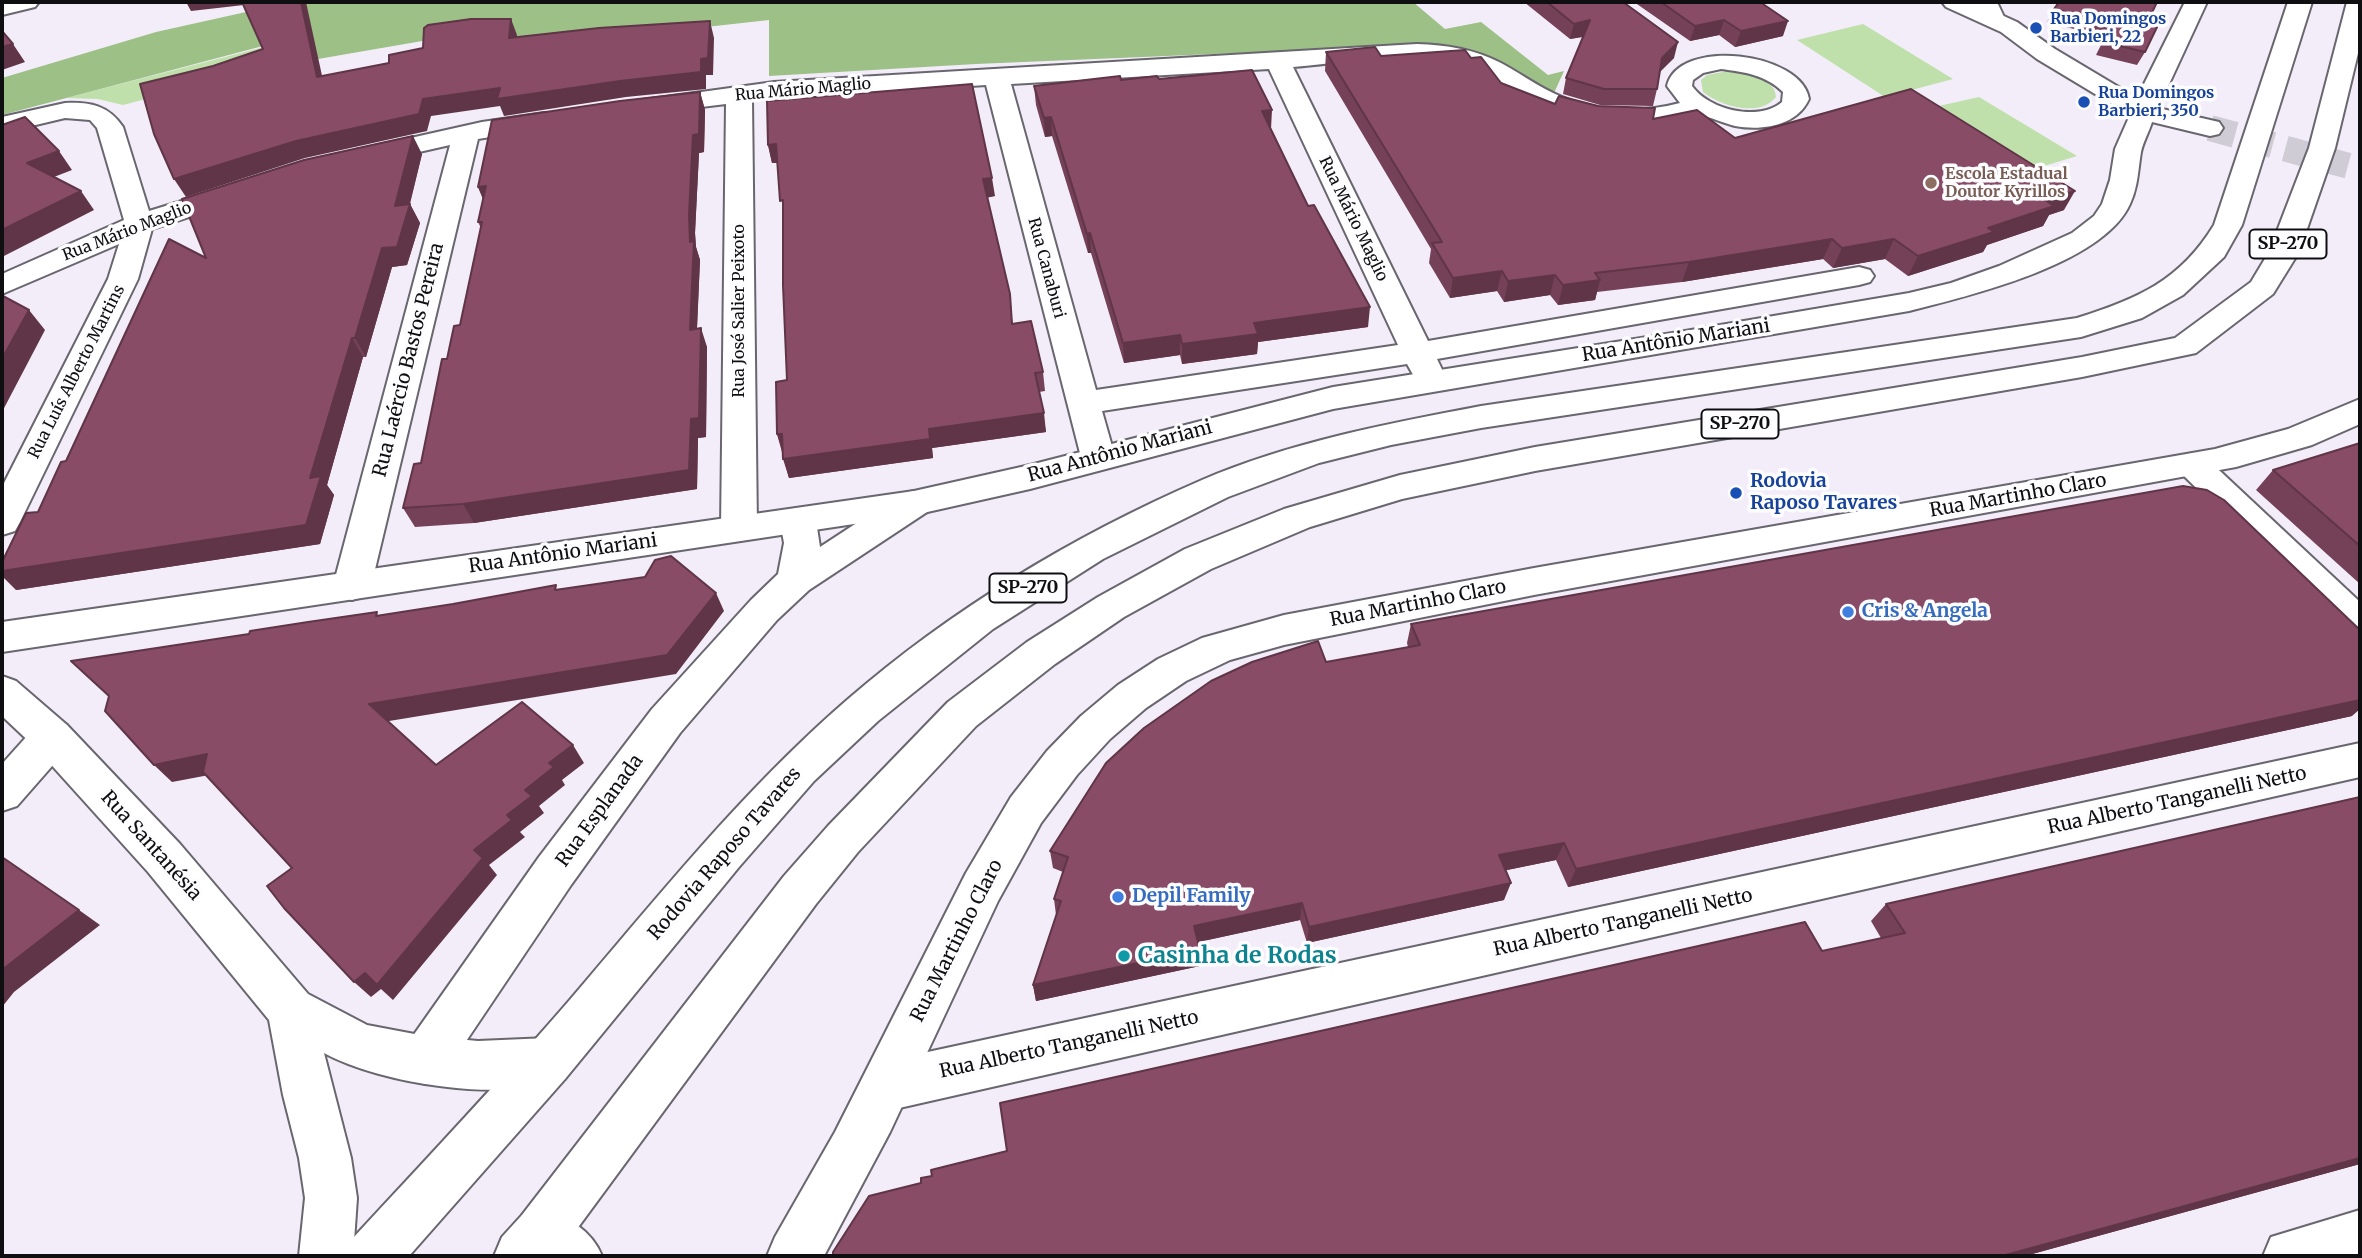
<!DOCTYPE html>
<meta charset="utf-8">
<style>
body{margin:0}
#map{position:relative;width:2362px;height:1258px;overflow:hidden;background:#f2edf9;font-family:Merriweather,serif}
canvas{display:block}
.frame{position:absolute;inset:0;border:4px solid #0f0e11;pointer-events:none}
</style>
<div id="map">
<canvas width="2362" height="1258"></canvas>
<div class="frame"></div>
</div>
<script>
const ctx = document.querySelector('canvas').getContext('2d');
ctx.lineJoin = 'round';
function fill(path, color) { ctx.fillStyle = color; ctx.fill(path, 'evenodd'); }
function strokePath(path, color, width, dash) { ctx.strokeStyle = color; ctx.lineWidth = width; ctx.lineCap = dash ? 'butt' : 'round'; ctx.setLineDash(dash || []); ctx.stroke(path); }
function write(font, color, halo, rows, align = 'center') {
  ctx.font = font + ' Merriweather,serif'; ctx.lineWidth = 7; ctx.setLineDash([]); ctx.textBaseline = 'middle'; ctx.strokeStyle = halo; ctx.fillStyle = color; for (const [text, x, y, turn = 0] of rows) {
    ctx.save(); ctx.translate(x, y); ctx.rotate((+turn || 0) * Math.PI / 180); ctx.textAlign = isNaN(turn) ? turn : align; if (halo) ctx.strokeText(text, 0, 0); ctx.fillText(text, 0, 0); ctx.restore();
  }
}
const green = new Path2D(`
 M1863 24 1953 79 1885 97 1797 40Z
 M264 47 274 65 123 105 98 99 66 98Z
 M1728 71C1745 72 1775 76 1776 97 1759 118 1721 106 1703 92L1701 80 1707 75Z
 M1979 97 2077 156 2011 176 1912 112Z`);
const forest = new Path2D(`
 M291 2H1413L1445 29 1481 22 1548 75 1564 71 1554 93 1404 46 976 64 769 76V20L688 29 604 45 457 35 318 59 312 33 2 115V78L156 32Z`);
const secondaryTunnel = new Path2D(`
 M2210 128 2360 169`);
const street = new Path2D(`
 M1975 2H1997L2005 19 2001 24H1985Z
 M1417 44C1447 45 1474 49 1501 63 1525 76 1547 93 1573 101 1607 113 1645 112 1680 103L1667 86C1678 37 1802 52 1809 99 1797 126 1762 131 1735 126 1723 123 1711 117 1699 115 1688 113 1670 121 1658 123 1631 127 1604 125 1578 119 1531 109 1496 70 1453 62 1401 51 1345 63 1293 67L1428 341 1859 267 1870 270 1874 276 1870 282 1859 285 1437 359 1447 380 1442 387 1431 390 1420 387 1407 364 1102 411 1115 457 1110 465 1098 469 1086 465 1081 457 986 85 752 100 757 528 752 537 739 541 726 537 721 528 726 104 652 113 643 110 639 105 643 100 774 82ZM1269 69 1398 345 1096 390 1011 84ZM1721 69C1744 72 1766 75 1783 92L1782 102C1759 122 1709 110 1692 86L1693 80 1703 73Z
 M65 103C90 102 108 105 123 127L149 211 234 185 244 187 248 193 244 199 152 229 138 279 20 522 15 531 2 535V487L108 279 119 244 2 294V274L124 220 97 128 90 120 65 118 2 133V117Z
 M544 113 553 115 557 121 553 127 478 139 371 586 365 596 352 600 339 596 333 586 450 145 366 164 356 162 353 156 356 150 366 148 482 122Z
 M2193 453 2205 457 2360 602V640L2346 635 2181 473 2176 465 2181 457Z
 M914 491 927 494 932 503 927 512 809 590 777 620 680 733 571 885 442 1077 425 1084 408 1077 400 1060 408 1043 539 857 652 709 751 600 778 574 784 543 780 521 785 512 798 508 811 512 816 521 820 547 901 494Z
 M52 720 67 725 73 737 67 749 17 806 2 811V764L37 725Z
 M2360 743V777L886 1111 868 1103 861 1086 868 1069 886 1061Z
 M2360 1210V1256H2263L2271 1237Z`);
const secondary = new Path2D(`
 M1942 2H1973L2017 22 2055 49 2137 98 2185 2H2207L2158 108 2219 122 2223 128 2219 134 2210 136 2152 122C2149 132 2143 142 2141 152 2138 170 2138 187 2130 204 2103 264 1969 296 1909 311L1333 409 1030 489 914 515 2 652V622L914 491 1030 465 1333 387 1685 331 1909 293 1951 283 1999 266 2072 233 2094 216 2102 204 2110 180 2115 149 2130 115 2037 59 2001 32 1946 7Z
 M2360 399V424L2312 445 2236 467 1534 595 1284 645 1230 660 1186 681 1146 708 1110 739 1077 775 1041 823 998 901 890 1132 824 1256H767L775 1237 835 1132 966 873 1011 797 1047 751 1081 716 1118 685 1158 659 1202 638 1284 615 1534 568 2215 449 2288 429Z
 M2 676 16 681 67 725 180 844 308 994 367 1025 425 1036 478 1041 548 1038 565 1045 573 1062 565 1079C505 1103 381 1084 324 1053L351 1158 357 1198 353 1256H299L305 1198 299 1158 283 1095 269 1020 148 872 37 749 2 716Z
 M541 1207C568 1218 591 1229 602 1256H527L522 1253 514 1234 522 1215Z`);
const primary = new Path2D(`
 M2 2H39L35 7 2 15Z`);
const highway = new Path2D(`
 M2288 2H2312L2242 225 2224 257 2183 295 2142 318 2081 337 1481 428 1391 445 1319 463 1228 497 1103 559 993 629 878 721 814 781 739 867 565 1079 409 1256H346L354 1237C426 1159 499 1082 568 1002 657 898 743 790 847 700 952 609 1075 535 1202 480 1291 442 1386 424 1481 406L2077 318C2137 299 2180 281 2214 225Z
 M2347 2H2360V45L2335 148 2299 252 2273 294 2196 353 2082 377 1535 471 1402 499 1310 527 1211 569 1124 617 1055 664 976 726 858 852 816 904 557 1256H494L502 1237 522 1215 784 876 828 826 948 702 1027 642 1098 597 1185 549 1284 509 1400 475 1535 447 2082 357 2175 338 2251 282 2269 252 2309 148Z`);
const wall = new Path2D(`
 M1524 2H1623L1674 58 1660 71 1657 89 1653 106 1600 105 1563 94 1566 78 1583 37 1570 39Z
 M1634 2H1760L1783 36 1735 47 1719 35 1690 41Z
 M2054 9 2148 21 2145 52 2137 65 2096 55 2105 37 2047 22Z
 M1326 52 1381 56 1471 58 1501 83 1555 104 1598 106 1735 138 2064 210 2049 215 2043 226 1987 245 1983 252 1908 276 1885 259 1833 268 1823 259 1682 282 1597 292 1595 300 1558 305 1550 295 1504 302 1497 291 1450 298 1429 263 1431 249 1325 71Z
 M1159 79 1271 129 1368 327 1258 342 1257 354 1182 364 1180 355 1124 363 1091 253H1088L1052 136 1045 137 1036 105 1034 86 1121 80Z
 M700 92 705 110 704 152 699 153 695 233 696 247 700 260 697 329 707 347 706 437 698 438 697 489 474 523 415 527 403 508 421 463 447 359 460 325 481 228 478 222 483 199 478 187Z
 M768 145 995 196 987 197 1013 324 1043 372 1045 391 1039 392 1046 432 932 448 933 458 789 478 777 434 787 380 783 211 777 163H772Z
 M422 154 410 204 420 223 407 265 392 267 366 357H363L327 485 334 495 320 544 16 590 38 512 66 461 206 258Z
 M2360 443V584L2256 490 2273 470Z
 M1411 624 2352 716 1568 887 1556 860 1506 870 1504 900 1307 943 1300 920 1198 942 1200 950V966L1036 1001 1033 985 1056 915 1054 899 1063 872 1053 868 1050 851 1326 662 1408 647 1407 643Z
 M1886 904 2360 1164 2025 1256H833L921 1183 1822 951 1881 938 1871 921Z`);
const shadedWall = new Path2D(`
 M186 2H243L244 5 191 11Z
 M301 2H306L326 94 317 77Z
 M511 19 517 35 516 55 509 38Z
 M1590 20 1586 36 1570 39 1574 24Z
 M1724 20 1719 35 1690 41 1695 26Z
 M710 21 714 38 713 75H706V89L626 97 504 116 500 106 431 116 427 131 305 158 186 197 174 179 423 99 701 59Z
 M1788 21 1783 36 1735 47 1741 31Z
 M1678 42 1674 58 1658 74 1662 58Z
 M13 44 25 62 2 70V47Z
 M700 92 705 110 704 152 699 153 695 233 696 247 700 260 696 349 690 330 689 215 693 135Z
 M1272 110 1271 129 1261 130 1262 111Z
 M1051 117 1052 136 1045 137 1044 118Z
 M413 136 422 154 408 210 410 204 420 223 407 265 392 267 366 357 355 338 395 206Z
 M776 144 781 163H772L768 145Z
 M59 151 72 170 41 182 27 163Z
 M992 178 995 196 986 198 983 179Z
 M486 186V206L478 187Z
 M81 191 94 210 2 257V230Z
 M2075 191 2064 210 2049 215 2043 226 1987 245 1983 252 1908 276 1918 256 2045 200Z
 M1090 233 1091 253H1088L1087 234Z
 M1832 239 1823 259 1682 282 1689 262Z
 M1894 239 1885 259 1833 268 1842 248Z
 M1502 271 1497 291 1450 298 1453 278Z
 M1555 275 1550 295 1504 302 1508 281Z
 M1600 280 1595 300 1558 305 1563 285Z
 M1370 307 1368 327 1258 342 1257 354 1182 364V344L1254 323Z
 M29 310 45 330 2 412V359Z
 M701 328 707 347 706 437 698 438 697 489 474 523 463 504 691 419Z
 M1180 335V355L1124 363 1123 343Z
 M352 338 363 357 327 485 334 495 320 544 16 590 2 576V571L310 478Z
 M1044 413 1046 432 932 448 933 458 789 478 783 459 929 429Z
 M777 434H782L783 453Z
 M716 593 724 611 676 674 383 722 369 704Z
 M2360 700V709L2352 716 1568 887 1576 869Z
 M573 745 584 763 562 780 565 785 539 806 544 813 520 832 525 837 489 865 497 875 393 1000 381 989 371 997 354 982 474 850 507 815 525 790 549 763Z
 M207 754 225 772 172 782 154 765Z
 M1564 843 1556 860 1493 873 1499 855Z
 M1511 883 1504 900 1307 943 1309 927Z
 M1302 903 1300 920 1194 943V926Z
 M79 910 100 925 14 992 2 1007V970Z
 M1200 950V966L1036 1001 1033 985Z
 M2360 1158V1164L2025 1256H2002Z`);
const building = new Path2D(`
 M242 2H301L317 77 389 63V55L423 48 424 28 428 25 471 19H511L509 38 599 28 710 21 708 58 701 59V72L620 81 497 99 500 88 423 99 419 114 296 141 174 179 154 134 140 84 213 66 263 49Z
 M1547 2H1623L1678 42 1662 58 1657 89H1604L1566 78 1590 20 1574 24Z
 M1661 2H1760L1788 21 1741 31 1724 20 1695 26Z
 M2059 2H2157L2148 21 2159 23 2145 52 2103 42 2113 24 2054 9Z
 M2 31 13 44 2 47Z
 M1375 47 1381 56 1465 50 1471 58 1481 57 1501 83 1555 104 1559 96 1598 106 1655 108 1653 119 1697 110 1735 138 1911 89 2075 191 2045 200 2054 206 1988 228 1994 232 1918 256 1894 239 1842 248 1832 239 1689 262 1595 273 1600 280 1563 285 1555 275 1508 281 1502 271 1453 278 1432 243 1442 242 1326 52Z
 M1252 70 1272 110 1262 111 1308 206 1314 205 1370 307 1254 323 1258 334 1182 344 1180 335 1123 343 1090 233 1087 234 1051 117 1044 118 1034 86 1120 76 1121 80 1157 76 1159 79Z
 M972 84 992 178 983 179 1010 294 1012 324 1031 321 1043 372 1035 373 1044 413 929 429 930 439 783 459 782 434H777L776 382 787 380 783 285V200L780 201 776 144 768 145 767 101Z
 M700 92 699 134 693 135 689 215 690 242 694 241 690 330 701 328 699 418 691 419 689 470 463 504 403 508 414 464 421 463 442 359H447L454 326 460 325 482 222H478L486 186 478 187 492 120 620 101Z
 M25 117 59 151 27 163 81 191 2 230V125Z
 M413 136 395 206 410 204 397 247 382 248 355 338H352L310 478 321 476 306 525 2 571V562L26 513 38 512 61 462 66 461 169 239 206 258 182 199 304 160Z
 M3 296 29 310 2 359V297Z
 M2360 443V546L2273 470Z
 M2183 486 2207 490 2224 500 2360 630V700L1576 869 1564 843 1499 855 1511 883 1309 927 1302 903 1194 926 1200 950 1033 985 1061 901 1054 899 1068 857 1050 851 1106 763 1144 728 1211 681 1252 662 1318 641 1326 662 1420 645 1411 624Z
 M671 556 716 593 667 655 369 704 436 765 522 702 573 745 549 763 554 767 525 790 532 796 507 815 512 820 474 850 483 858 377 985 365 973 354 982 284 908 267 886 292 868 203 772 207 754 154 765 105 711 109 696 71 661 249 634 250 631 308 622 377 612 376 616 453 604 556 585 555 590 645 577 655 560Z
 M2360 797V1158L2002 1256H833V1252L869 1196 921 1183V1178L932 1176 931 1170 1007 1151 1000 1103 1805 922 1822 951 1905 933 1886 904Z
 M2 857 79 910 2 970Z`);
const markers = [
 [2036,28,7,"#1a4fb4"],
 [2084,102,7,"#1a4fb4"],
 [1931,183,7,"#8d6e63"],
 [1736,493,7,"#1a4fb4"],
 [1848,612,7,"#3f7fe0"],
 [1118,897,7,"#3f7fe0"],
 [1124,956,7,"#0f9aa8"]
];
const farTransitnames = [
 ["Rua Domingos",2050,19],
 ["Barbieri, 22",2050,37],
 ["Rua Domingos",2098,93],
 ["Barbieri, 350",2098,111]
];
const farStreetnames = [
 ["Rua Mário Maglio",803,90,-5],
 ["Rua Mário Maglio",1353,219,64],
 ["Rua Mário Maglio",127,232,-21],
 ["Rua Canaburi",1046,268,75],
 ["Rua José Salier Peixoto",739,311,-90],
 ["Rua Luís Alberto Martins",77,372,-63]
];
const farEducationnames = [
 ["Escola Estadual",1945,174],
 ["Doutor Kyrillos",1945,192]
];
const shields = [
 [2288,244,77],
 [1740,424,77],
 [1028,588,77]
];
const shieldNames = [
 ["SP-270",2288,244],
 ["SP-270",1740,424],
 ["SP-270",1028,588]
];
const streetNames = [
 ["Rua Antônio Mariani",1676,341,-9],
 ["Rua Laércio Bastos Pereira",409,360,-76],
 ["Rua Antônio Mariani",1120,452,-15],
 ["Rua Martinho Claro",2018,496,-10],
 ["Rua Antônio Mariani",563,554,-8],
 ["Rua Martinho Claro",1418,604,-11],
 ["Rua Alberto Tanganelli Netto",2177,801,-12],
 ["Rua Esplanada",600,811,-54],
 ["Rua Santanésia",151,846,48],
 ["Rodovia Raposo Tavares",725,854,-49],
 ["Rua Alberto Tanganelli Netto",1623,923,-12],
 ["Rua Martinho Claro",957,941,-63],
 ["Rua Alberto Tanganelli Netto",1069,1045,-12]
];
const transitNames = [
 ["Rodovia",1750,482],
 ["Raposo Tavares",1750,504]
];
const shopNames = [
 ["Cris & Angela",1862,612],
 ["Depil Family",1132,897]
];
const nearCulturenames = [
 ["Casinha de Rodas",1138,956]
];
fill(green, '#bfe0aa');
fill(forest, '#9dc086');
strokePath(secondaryTunnel, '#d0ccd6', 26, [26, 13]);
strokePath(street, '#69666f', 4);
strokePath(secondary, '#69666f', 4);
strokePath(primary, '#69666f', 4);
strokePath(highway, '#69666f', 4);
fill(street, '#fff');
fill(secondary, '#fff');
fill(primary, '#fff');
fill(highway, '#fff');
fill(wall, '#754158');
fill(shadedWall, '#5f3547');
fill(building, '#884c66');
strokePath(building, '#5f3547', 2);
for (const [x, y, r, color] of markers) { const dot = new Path2D(); dot.arc(x, y, r, 0, 2 * Math.PI); ctx.fillStyle = color; ctx.fill(dot); strokePath(dot, '#fdfcff', 2.5); }
write('bold 16px', '#164399', '#fdfcff', farTransitnames, 'left');
write('16px', '#0f0e11', '#fdfcff', farStreetnames);
write('bold 16px', '#785e54', '#fdfcff', farEducationnames, 'left');
for (const [x, y, w] of shields) { const box = new Path2D(); box.roundRect(x - w / 2, y - 14.5, w, 29, 5); ctx.fillStyle = '#fdfcff'; ctx.fill(box); strokePath(box, '#0f0e11', 2); }
write('bold 18px', '#0f0e11', null, shieldNames);
write('19px', '#0f0e11', '#fdfcff', streetNames);
write('bold 19px', '#164399', '#fdfcff', transitNames, 'left');
write('bold 19px', '#366cbe', '#fdfcff', shopNames, 'left');
write('bold 23px', '#0d838f', '#fdfcff', nearCulturenames, 'left');
</script>
